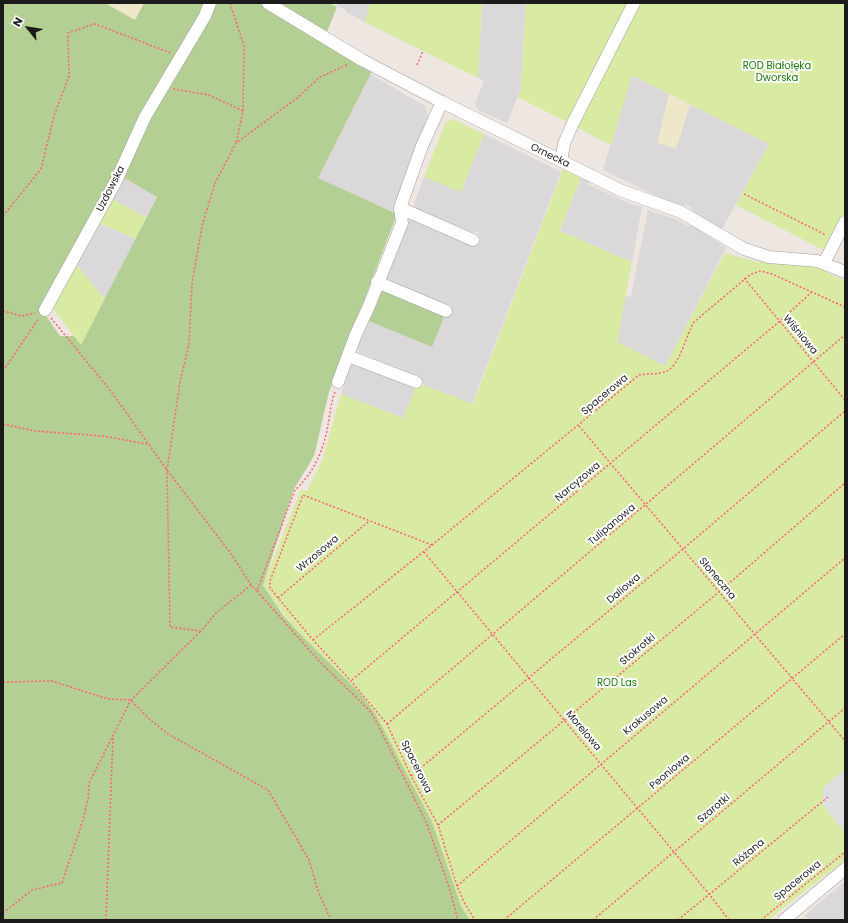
<!DOCTYPE html>
<meta charset="utf-8">
<style>
body{margin:0}
#map{position:relative;width:848px;height:923px;overflow:hidden;background:#eee6e0;font-family:Poppins,sans-serif}
canvas{display:block}
.frame{position:absolute;inset:0;border:4px solid #1b1b1b;pointer-events:none}
.north{position:absolute;left:8px;top:8px;width:40px;height:40px;-webkit-text-stroke:3px #fff;paint-order:stroke;rotate:300deg;font-size:11px;font-weight:700;line-height:16px;text-align:center;color:#1b1b1b}
.north::after{content:'';display:block;margin:auto;width:14px;height:18px;background:#1b1b1b;clip-path:polygon(50% 0,100% 100%,50% 72%,0 100%)}
</style>
<div id="map">
<canvas width="848" height="923"></canvas>
<div class="frame"></div>
<div class="north">N</div>
</div>
<script>
const ctx = document.querySelector('canvas').getContext('2d');
ctx.lineJoin = 'round';
function fill(path, color) { ctx.fillStyle = color; ctx.fill(path, 'evenodd'); }
function strokePath(path, color, width, dash) { ctx.strokeStyle = color; ctx.lineWidth = width; ctx.lineCap = dash ? 'butt' : 'round'; ctx.setLineDash(dash || []); ctx.stroke(path); }
function write(font, color, halo, rows, align = 'center') {
  ctx.font = font + ' Poppins,sans-serif'; ctx.lineWidth = 4; ctx.setLineDash([]); ctx.textBaseline = 'middle'; ctx.strokeStyle = halo; ctx.fillStyle = color; for (const [text, x, y, turn = 0] of rows) {
    ctx.save(); ctx.translate(x, y); ctx.rotate((+turn || 0) * Math.PI / 180); ctx.textAlign = isNaN(turn) ? turn : align; if (halo) ctx.strokeText(text, 0, 0); ctx.fillText(text, 0, 0); ctx.restore();
  }
}
const residential = new Path2D(`
 M338 3H370L365 22 346 12V10L337 6Z
 M482 3H526L521 88 507 123 478 110 475 104 484 81 478 78Z
 M370 74 425 106 428 116 393 212 317 178Z
 M631 75 769 144 722 229 693 213 691 207 686 204 680 207 603 170Z
 M484 134 561 172 472 404 424 385 420 376 360 353 357 349 369 321 432 346 444 317 453 313 449 303 446 305 388 281 386 275 407 222 412 219 471 245 481 241 477 231 473 232 416 209 414 204 424 177 461 191Z
 M121 176 157 196 146 217 110 198Z
 M581 177 588 180 589 185 631 204 642 206 632 262 560 231Z
 M648 210 675 219 688 226 690 224 726 248 666 366 617 343 625 296 631 297Z
 M96 222 136 239 105 299 75 263Z
 M356 363 413 386 415 389 404 418 341 394 351 366Z
 M845 881V920H811L804 916Z`);
const farmland = new Path2D(`
 M105 3H144L135 20Z
 M669 94 690 105 676 149 657 143Z`);
const grass = new Path2D(`
 M370 3H482L478 78 365 22Z
 M526 3H845V215L827 252 736 205 769 144 632 75 611 145 518 97 521 88Z
 M452 119 484 134 461 192 424 177 445 123Z
 M563 169 581 177 560 231 632 262 617 342 665 366 725 253 757 262 790 261 811 265 845 281V860L768 920H470L461 906 375 713C354 686 328 664 305 639 289 622 276 604 263 585L301 489 307 491 322 461 341 394 403 418 415 389 424 385 473 404Z
 M110 198 146 217 136 239 97 222Z
 M75 263 105 299 81 345 51 306Z`);
const forest = new Path2D(`
 M3 3H105L135 20 144 3H207L117 174 42 310 60 336H74L81 345 157 197 121 176 148 118 212 3H264L373 69 318 178 397 214 329 392 314 456 294 489 263 585 283 615 304 638 361 694 375 713 432 822 461 906 470 920H3Z
 M276 3H329L337 7 326 34Z
 M384 291 441 314 444 317 432 347 369 321 379 294Z`);
const parking = new Path2D(`
 M845 770V833L823 805V787Z`);
const path = new Path2D(`
 M230 3 244 46 243 111 236 143
 M417 65 423 51
 M173 89 209 95 243 111
 M744 194 826 235
 M3 216 41 169 54 116 69 76 68 33 95 24 171 53
 M744 278 845 400
 M3 311 22 316 35 313
 M51 318 110 390 167 470 232 555 251 585 257 591
 M3 371 39 318
 M335 392C331 402 330 414 328 425 324 449 314 473 295 490L257 591 320 662 370 711 377 723 427 824 450 890 458 920
 M3 424 35 431 103 436 147 444
 M579 426 845 741
 M432 545 303 495 270 581V588L313 640 351 681 387 724 411 776 438 825 457 886 465 904 475 920
 M424 552 709 894 729 920
 M251 585 216 613 201 631 170 627 167 470 180 382 189 344 192 284 202 226 215 183 236 143 297 98 320 77 349 64
 M278 598 368 522
 M313 640 432 545 639 375C648 373 659 375 667 371 680 365 686 335 694 322L751 274 761 271 772 274 845 307
 M352 680 780 321 812 292
 M3 682 52 681 108 699 131 700 148 718 168 734 268 790 309 860 318 891 331 920
 M387 724 845 335
 M411 776 683 549 845 411
 M438 825 719 592 845 483
 M457 886 845 558
 M3 913 32 890 62 883 83 820 88 799 89 783 131 700 201 631
 M106 920 113 736
 M504 920 845 634
 M593 920 845 708
 M678 920 828 797
 M761 920 845 852`);
const minor = new Path2D(`
 M268 3 362 60 442 102 620 190 681 212 744 249 769 257 817 261 845 272
 M561 161 564 144 572 125 634 3
 M400 208 473 240
 M824 263 845 222
 M377 282 446 311
 M45 310 116 181 145 117 205 16 210 3
 M348 356 416 382
 M338 382 356 334 369 306 402 223 400 208 422 146 442 102
 M784 920 845 869`);
const parkNames = [
 ["ROD Białołęka",777,66],
 ["Dworska",777,78],
 ["ROD Las",617,683]
];
const streetNames = [
 ["Ornecka",550,156,26],
 ["Uzdowska",111,189,-63],
 ["Wiśniowa",800,335,50],
 ["Spacerowa",605,395,-40],
 ["Narcyzowa",578,482,-40],
 ["Tulipanowa",612,525,-40],
 ["Wrzosowa",318,554,-40],
 ["Słoneczna",717,579,50],
 ["Daliowa",624,589,-40],
 ["Stokrotki",638,650,-40],
 ["Krokusowa",646,716,-40],
 ["Morelowa",583,731,50],
 ["Spacerowa",416,767,64],
 ["Peoniowa",670,772,-40],
 ["Szarotki",714,809,-40],
 ["Różana",749,853,-39],
 ["Spacerowa",798,881,-39]
];
fill(residential, '#dad8d9');
fill(farmland, '#eee7ca');
fill(grass, '#d9eba3');
fill(forest, '#b4cf93');
fill(parking, '#dfdfdf');
strokePath(minor, '#9f9f9f', 13);
strokePath(path, '#ff6078', 1.5, [2, 2]);
strokePath(minor, '#fff', 12);
write('10px', '#1b7c07', '#fff', parkNames);
write('10px', '#1b1b1b', '#fff', streetNames);
</script>
